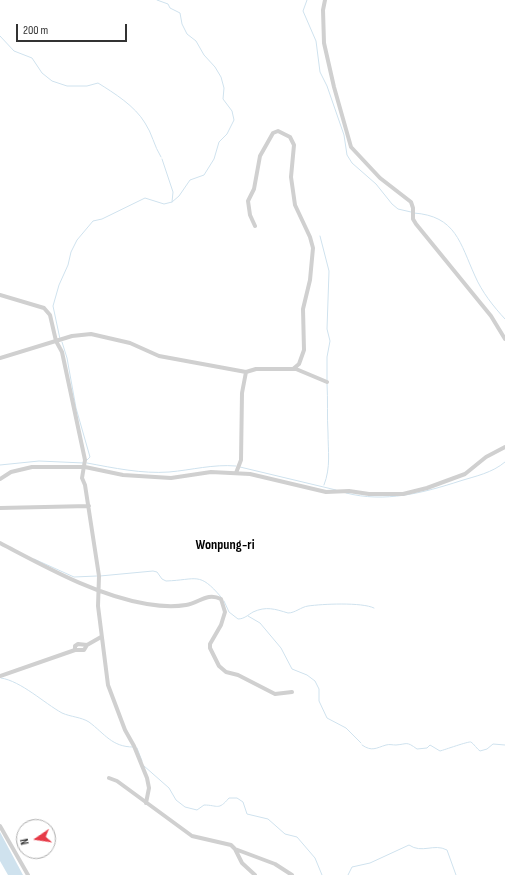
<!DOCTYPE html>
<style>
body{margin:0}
#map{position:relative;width:505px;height:875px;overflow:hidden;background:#fff;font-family:"Sofia Sans Condensed",sans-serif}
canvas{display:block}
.north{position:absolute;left:16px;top:819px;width:40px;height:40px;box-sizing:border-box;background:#fff;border:1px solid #adadad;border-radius:50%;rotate:257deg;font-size:11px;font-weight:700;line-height:16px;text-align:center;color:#333}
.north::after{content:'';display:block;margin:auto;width:14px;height:18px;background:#e63946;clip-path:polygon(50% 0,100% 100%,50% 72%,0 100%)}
.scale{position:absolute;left:16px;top:24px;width:111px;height:18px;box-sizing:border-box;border:2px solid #333;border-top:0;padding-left:5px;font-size:12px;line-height:14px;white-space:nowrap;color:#333;-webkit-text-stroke:3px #fff;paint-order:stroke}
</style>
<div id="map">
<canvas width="505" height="875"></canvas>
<div class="north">N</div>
<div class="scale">200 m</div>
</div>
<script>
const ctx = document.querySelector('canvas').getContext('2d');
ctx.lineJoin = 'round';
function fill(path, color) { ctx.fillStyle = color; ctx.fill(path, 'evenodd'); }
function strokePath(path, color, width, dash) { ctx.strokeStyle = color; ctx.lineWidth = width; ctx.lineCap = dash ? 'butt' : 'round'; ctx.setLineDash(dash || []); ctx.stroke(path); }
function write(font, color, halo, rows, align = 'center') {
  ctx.font = font + ' "Sofia Sans Condensed",sans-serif'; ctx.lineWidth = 4; ctx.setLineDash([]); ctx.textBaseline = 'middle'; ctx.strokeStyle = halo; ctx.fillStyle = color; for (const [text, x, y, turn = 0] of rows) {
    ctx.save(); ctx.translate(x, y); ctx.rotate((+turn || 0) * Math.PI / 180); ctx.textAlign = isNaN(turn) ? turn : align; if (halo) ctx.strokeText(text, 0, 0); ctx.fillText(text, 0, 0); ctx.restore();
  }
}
const water = new Path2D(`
 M0 832 23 875H8L0 861Z`);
const stream = new Path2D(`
 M307 0 303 11 316 41 320 72 327 86 344 135 347 155 352 163 376 184 392 204 398 209 411 212
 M0 36 14 51 32 58 42 73 52 81 67 86H87L98 83C114 93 135 106 145 123 152 133 154 146 161 157
 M162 159 173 192 172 202
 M414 213C456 216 460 243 475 276 482 292 493 306 505 319
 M320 236 329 271 327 329 330 341 327 357V380
 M60 339 53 306 59 285 68 265 71 252 77 240 93 221 102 219 145 198 164 204 172 202 179 196 190 180 204 175 214 159 219 142 227 134 234 120 232 111 223 99 224 88 221 77 215 67 204 55 196 41 187 34 182 24 180 13 170 8 168 4 157 0
 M62 342 67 358 76 408 90 457 87 460
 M87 463C114 468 142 474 169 472 192 470 213 464 236 466
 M0 465 39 461 84 463
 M240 467 336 490
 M324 485C331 467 328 451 328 433 327 417 328 400 327 383
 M346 493C385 503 423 493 460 481 476 476 492 473 505 462
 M34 559 74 577 97 576
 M100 576 153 571 157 572 162 579 166 581C197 580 199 571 221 597
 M224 601 229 612 238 619C244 619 248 615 253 612 266 606 275 609 288 613 295 613 301 607 308 606 322 604 362 602 374 608
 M248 616 260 623 281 648 292 669 307 675 315 681 319 689V701L327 718 346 728 361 743
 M1 678C21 681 44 703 62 713 71 717 81 717 89 722 105 734 112 747 133 747
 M362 745C372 752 376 748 386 745 390 744 392 745 396 745 408 744 406 741 417 749L427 748 430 745 440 751C444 750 469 741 471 742 474 744 477 749 480 751L487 749 493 744 505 745
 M137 748 142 761
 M144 766 169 788 176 800 185 807 197 810 204 805C218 805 218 811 229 798H237L243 802 247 814 268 819 285 834 297 837 315 858 322 875
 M348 875 352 867 370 863 409 845C422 854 434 843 447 850L456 875`);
const street = new Path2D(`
 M325 0 323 10 324 43 334 87 351 147 380 178 411 202 413 208V219L416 224 491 316 505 339
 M255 226 250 215 248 201 254 189 260 156 273 133 278 131 290 137 294 145 291 177 295 205 310 237 313 248 310 280 303 309 304 350 299 364 293 369
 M0 295 44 308 50 315 56 341 62 352 85 460 82 478 85 485 99 576 98 606 108 685 125 730 134 746 147 778 149 788 146 803
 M0 358 72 336 91 334 130 343 159 356 246 372
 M236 473 241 460 242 393 246 372 256 369H296L327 382
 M0 479 11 472 32 467H85L123 475 171 478 211 472 250 474 326 492 349 491 369 494H403L427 488 465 474 486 457 505 447
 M0 508 89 506
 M0 543C46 567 95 595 147 604 159 606 174 607 186 605 199 603 207 592 221 599L225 612 221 625 210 644V648L219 666 226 672 238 675 275 694 292 692
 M87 645 101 637
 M0 676 75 650H84L87 645 78 644 75 646V650
 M109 778 117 781 192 836 231 845 235 849 275 864 292 875
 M0 826 28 875
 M235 849 242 863 255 875`);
const quarterNames = [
 ["Wonpung-ri",225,545]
];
fill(water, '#cfe2ee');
strokePath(stream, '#cfe2ee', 1);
strokePath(street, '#d0d0d0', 4);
write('bold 14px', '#000', '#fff', quarterNames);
</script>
